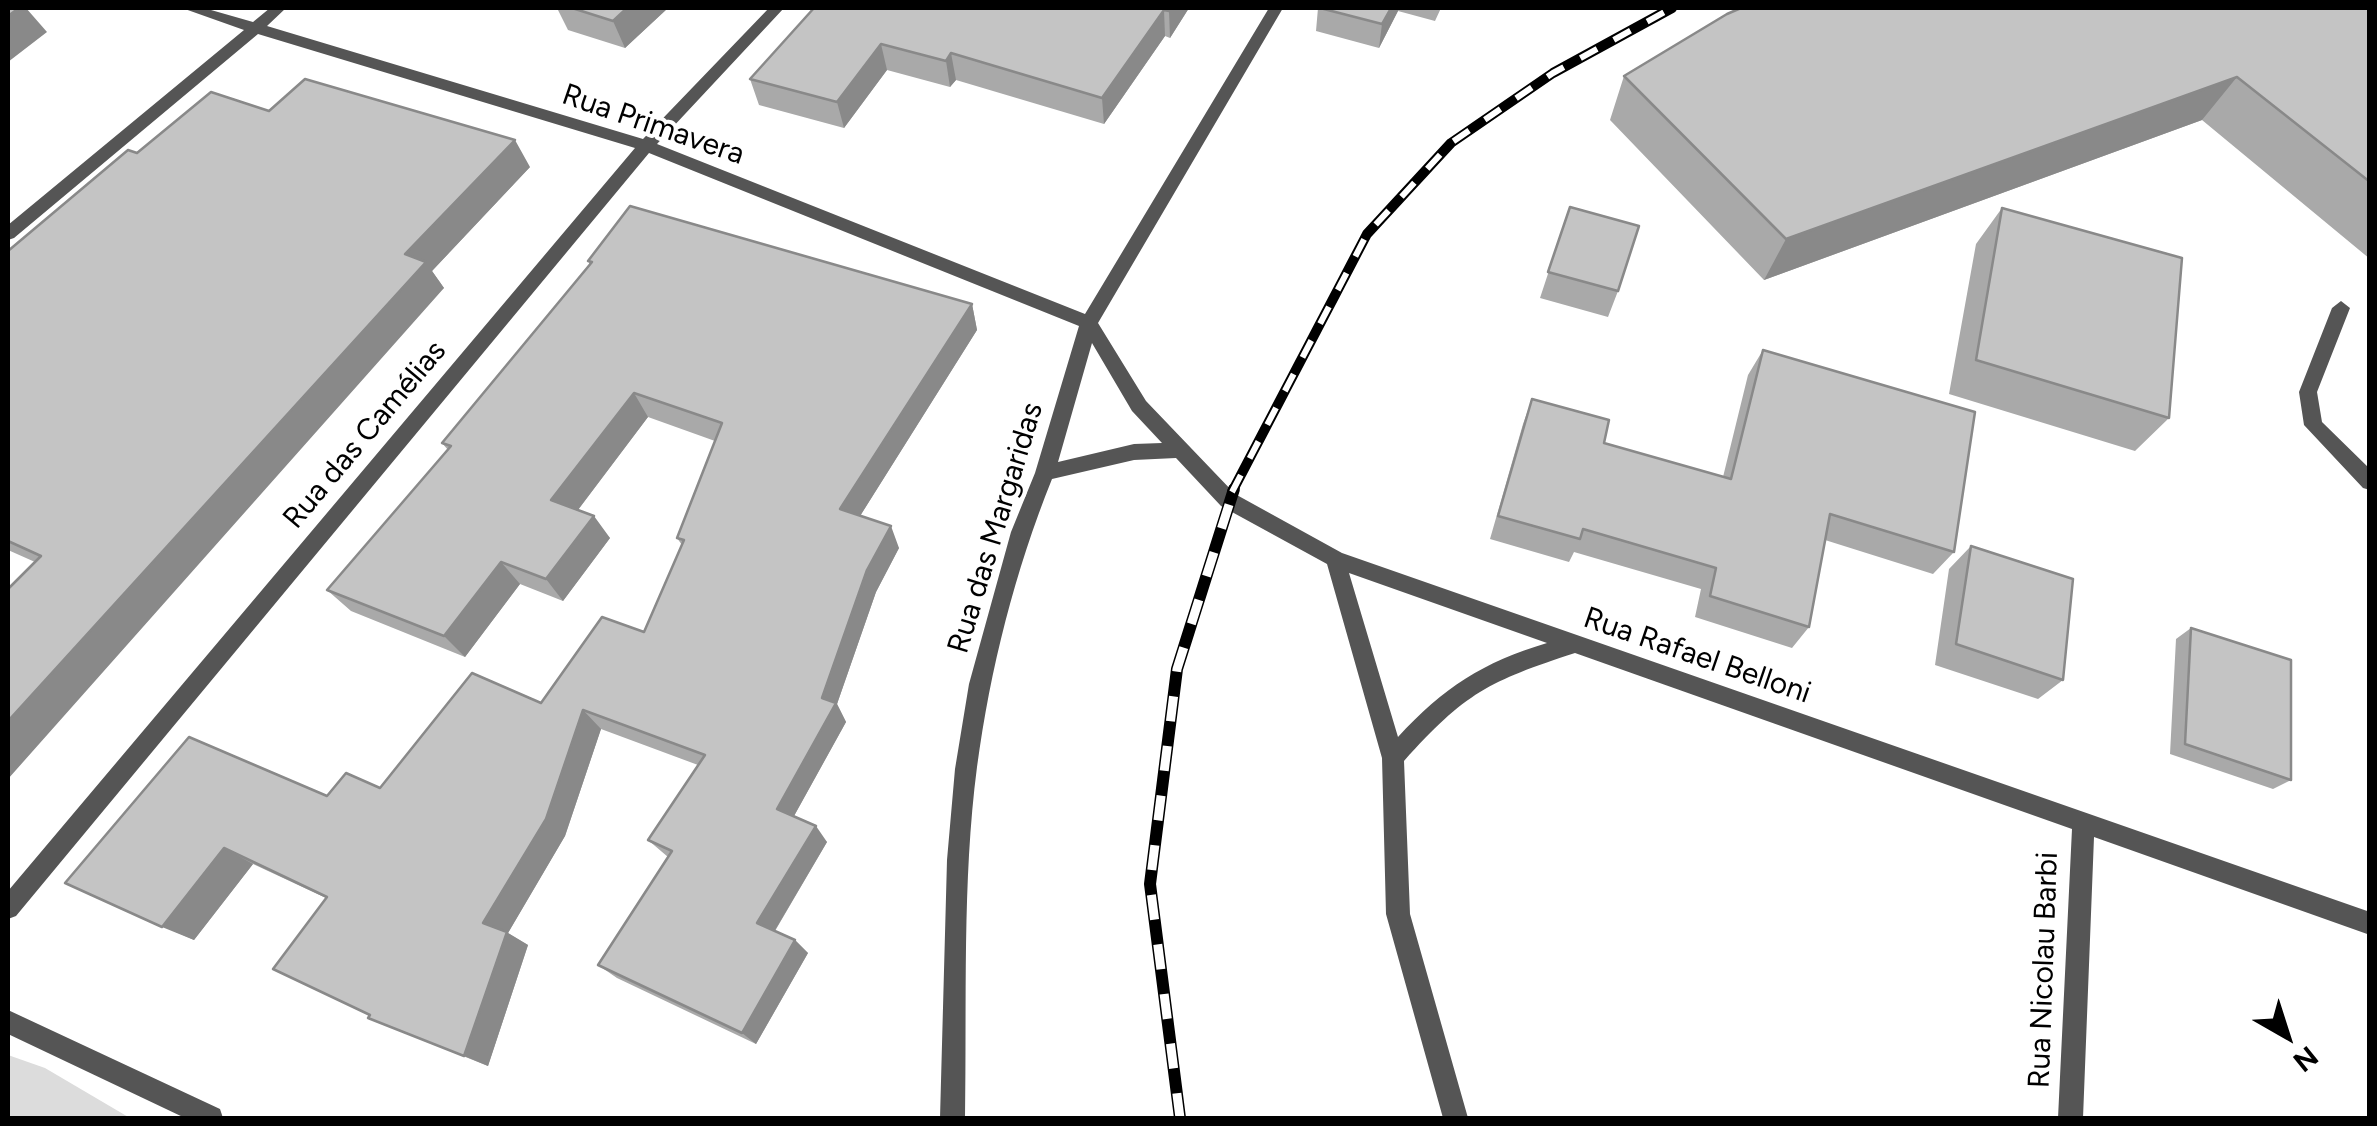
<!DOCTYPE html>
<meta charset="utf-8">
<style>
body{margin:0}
#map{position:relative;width:2377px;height:1126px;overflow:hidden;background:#fff;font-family:Figtree,sans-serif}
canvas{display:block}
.frame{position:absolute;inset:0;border:10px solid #000;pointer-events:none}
.north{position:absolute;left:2237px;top:986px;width:100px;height:100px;-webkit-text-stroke:8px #fff;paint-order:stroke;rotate:141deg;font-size:28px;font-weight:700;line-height:40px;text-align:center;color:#000}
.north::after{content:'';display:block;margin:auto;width:35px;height:45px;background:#000;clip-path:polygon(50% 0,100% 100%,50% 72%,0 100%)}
</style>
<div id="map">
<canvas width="2377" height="1126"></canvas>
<div class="frame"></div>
<div class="north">N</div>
</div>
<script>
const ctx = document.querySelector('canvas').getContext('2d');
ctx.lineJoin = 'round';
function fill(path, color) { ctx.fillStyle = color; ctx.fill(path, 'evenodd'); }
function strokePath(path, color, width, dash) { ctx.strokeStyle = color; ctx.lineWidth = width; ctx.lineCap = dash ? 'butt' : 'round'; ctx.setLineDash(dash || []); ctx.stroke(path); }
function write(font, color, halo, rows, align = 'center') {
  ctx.font = font + ' Figtree,sans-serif'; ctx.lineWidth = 8; ctx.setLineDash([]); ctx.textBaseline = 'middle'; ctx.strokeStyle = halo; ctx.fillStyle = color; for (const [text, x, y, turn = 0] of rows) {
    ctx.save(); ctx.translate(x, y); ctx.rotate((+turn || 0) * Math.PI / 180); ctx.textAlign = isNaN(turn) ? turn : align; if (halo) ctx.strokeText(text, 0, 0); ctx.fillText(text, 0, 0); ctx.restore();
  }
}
const green = new Path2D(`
 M8 1055 45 1068 130 1118H8Z`);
const service = new Path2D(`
 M2341 301 2350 308 2317 392 2322 422 2370 469V490L2363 488 2304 425 2299 392 2332 308Z`);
const minor = new Path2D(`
 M182 8H204L253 22 270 8H286L267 26 643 139 769 8H784L657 144 1085 314 1269 8H1283L1098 323 1146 401 1235 494 1342 553 2370 912V935L2094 837 2083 1118H2058L2072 829 1575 653C1489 681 1465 693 1404 761L1410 914 1468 1118H1443L1386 914 1382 758 1327 564 1221 506 1176 458 1134 460 1052 479C1015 571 990 669 977 767 962 882 967 1002 965 1118H940L947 860 955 769 969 684 1011 532 1035 473 1079 326 649 153 16 916 8 919V891L635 148 258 34 14 238 8 240V225L244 30ZM1092 343 1132 411 1162 443 1134 444 1058 462ZM1349 573 1547 643C1483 662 1443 688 1398 737Z
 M8 1010 220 1109 223 1118H185L8 1034Z`);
const railFar1 = new Path2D(`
 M1232 492 1367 234 1451 143 1553 73 1672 8`);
const rail = new Path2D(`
 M1180 1118 1150 884 1177 669 1234 489`);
const wall = new Path2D(`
 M557 8H668L625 48 568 30Z
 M814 8H1189L1170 38 1165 36 1104 124 956 80 950 87 887 70 844 128 759 105 750 79Z
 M1318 8H1441L1435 21 1398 11 1379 48 1316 31Z
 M2370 8V259L2202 120 1764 280 1610 120 1624 76Z
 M137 153 530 167 432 271 444 288 35 562 8 550V251Z
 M1570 207 1618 291 1608 317 1540 298Z
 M2002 208 2169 418 2135 451 1949 394 1976 244Z
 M588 261 972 304 977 330 860 516 899 548 876 592 837 704 846 722 794 816 827 842 775 931 795 940 808 953 756 1044 617 978 598 965 668 857 648 840 698 765 601 729 565 836 508 933 528 945 488 1066 368 1018 370 1015 326 898 253 864 194 940 65 883 327 796 380 788 541 703 644 632 682 545 677 538 715 441 648 417 578 510 610 538 563 601 520 584 465 657 351 611 327 590 448 450 442 443 590 265Z
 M1763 350 1954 552 1933 574 1825 540 1809 627 1792 648 1695 617 1701 589 1574 552 1569 562 1490 539 1523 424 1532 399 1604 443 1723 477 1748 375Z
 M1971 546 2063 680 2038 699 1935 665 1949 569Z
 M2191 628 2291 780 2273 789 2170 754 2176 639Z`);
const shadedWall = new Path2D(`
 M19 8H26L47 32 8 62V16Z
 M627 8H668L625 48 613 21Z
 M1172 8H1189L1170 38 1169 11Z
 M1391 8H1398V11L1379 48 1382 24Z
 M1164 10 1165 36 1104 124 1102 98Z
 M881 44 887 70 844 128 837 102Z
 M951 53 956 80 950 87 946 61Z
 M2237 77 2202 120 1764 280 1786 239Z
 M515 140 530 167 432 271 444 288 8 779V721L405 254Z
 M972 304 977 330 850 532 840 509Z
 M634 393 648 417 568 523 551 500Z
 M594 516 610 538 563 601 546 579Z
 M891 526 899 548 876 592 837 704 846 722 789 825 777 809 822 698 867 570Z
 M501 562 520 584 465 657 444 636Z
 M583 710 601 729 565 836 508 933 528 945 488 1066 464 1056 483 923Z
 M816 826 827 842 771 937 757 923Z
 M224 848 253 864 194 940 162 927Z
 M795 940 808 953 756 1044 742 1033Z`);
const building = new Path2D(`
 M8 8H19L8 16Z
 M572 8H627L613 21Z
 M814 8H1172L1169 11 1164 10 1102 98 951 53 946 61 881 44 837 102 750 79Z
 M1320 8H1391L1382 24Z
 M1741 8H2370V182L2237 77 1786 239 1624 76 1727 14Z
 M305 79 515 140 405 254 426 262 8 721V589L41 556 8 541V251L128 150 137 153 211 92 269 111Z
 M630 206 972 304 840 509 891 526 867 570 822 698 836 703 777 809 816 826 757 923 795 940 742 1033 598 965 672 851 648 840 705 755 583 710 546 819 483 923 507 932 464 1056 368 1018 370 1015 273 969 327 897 224 848 162 927 65 883 189 737 327 796 346 773 380 788 472 673 541 703 602 617 644 632 684 540 677 538 722 423 634 393 551 500 594 516 546 579 501 562 444 636 327 590 451 446 442 443 592 262 588 261Z
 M1570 207 1639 226 1618 291 1548 272Z
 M2002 208 2182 258 2169 418 1976 360Z
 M1763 350 1975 412 1954 552 1830 514 1809 627 1710 596 1716 568 1583 529 1580 539 1498 516 1532 399 1609 420 1604 443 1731 479Z
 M1971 546 2073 579 2063 680 1956 644Z
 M2191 628 2291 660V780L2185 744Z`);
const streetNames = [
 ["Rua Primavera",653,125,19],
 ["Rua das Camélias",365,435,-50],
 ["Rua das Margaridas",996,528,-73],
 ["Rua Rafael Belloni",1697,656,19],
 ["Rua Nicolau Barbi",2044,970,-88]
];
fill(green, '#dcdcdc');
fill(service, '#555');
fill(minor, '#555');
strokePath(railFar1, '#000', 10);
strokePath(rail, '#000', 12);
strokePath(railFar1, '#fff', 6, [19]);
strokePath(rail, '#fff', 9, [25]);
fill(wall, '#a9a9a9');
fill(shadedWall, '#898989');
fill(building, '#c4c4c4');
strokePath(building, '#898989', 2.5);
write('30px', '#000', '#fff', streetNames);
</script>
